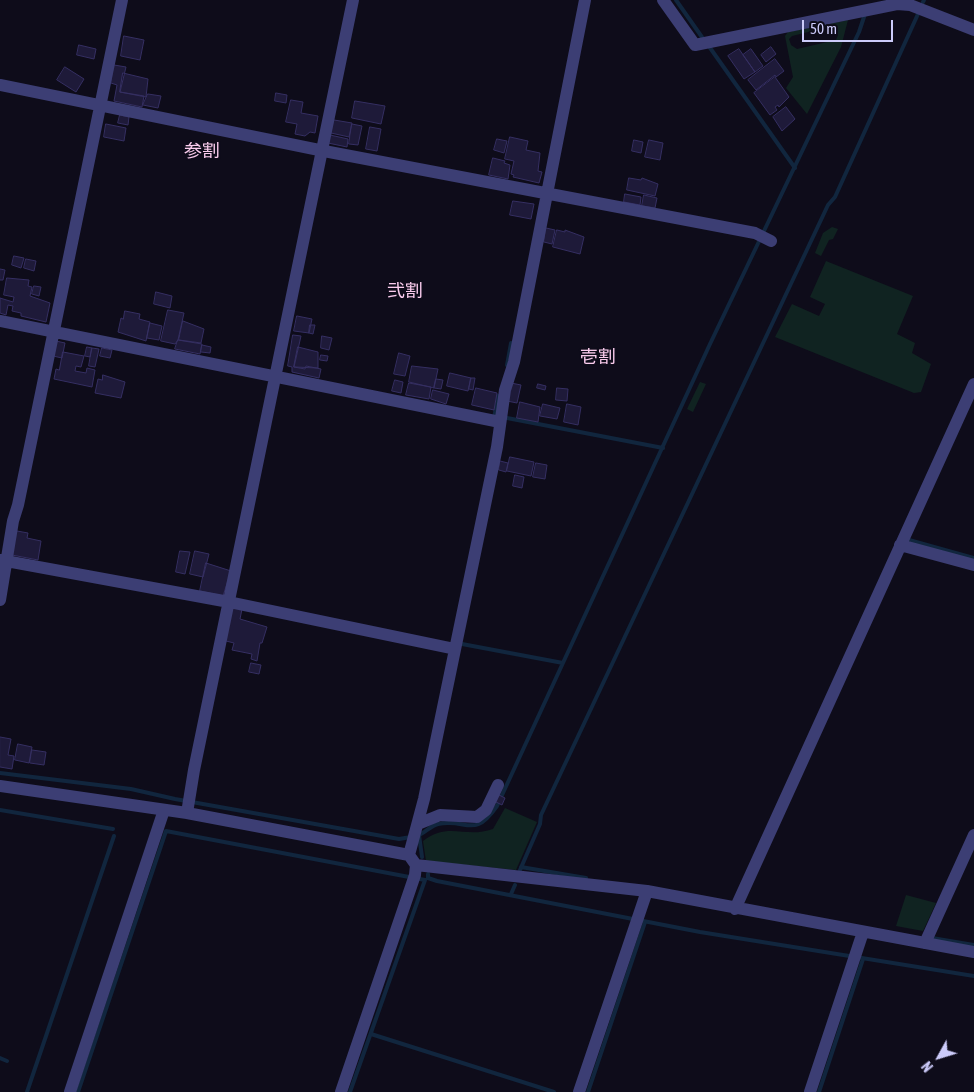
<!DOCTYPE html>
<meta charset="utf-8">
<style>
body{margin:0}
#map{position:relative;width:974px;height:1092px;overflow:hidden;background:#0e0c1a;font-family:"Asap Condensed",sans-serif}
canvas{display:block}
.north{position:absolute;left:914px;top:1032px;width:50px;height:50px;-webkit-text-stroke:4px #0e0c1a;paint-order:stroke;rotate:231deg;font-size:14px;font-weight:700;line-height:20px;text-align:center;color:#cccbfa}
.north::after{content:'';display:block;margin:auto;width:18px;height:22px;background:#cccbfa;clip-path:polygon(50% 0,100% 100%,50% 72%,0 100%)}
.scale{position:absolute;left:802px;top:20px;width:91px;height:22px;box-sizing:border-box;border:2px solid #cccbfa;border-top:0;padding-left:6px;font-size:15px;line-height:18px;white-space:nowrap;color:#cccbfa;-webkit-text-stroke:4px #0e0c1a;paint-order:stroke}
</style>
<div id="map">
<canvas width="974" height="1092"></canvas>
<div class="north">N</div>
<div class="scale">50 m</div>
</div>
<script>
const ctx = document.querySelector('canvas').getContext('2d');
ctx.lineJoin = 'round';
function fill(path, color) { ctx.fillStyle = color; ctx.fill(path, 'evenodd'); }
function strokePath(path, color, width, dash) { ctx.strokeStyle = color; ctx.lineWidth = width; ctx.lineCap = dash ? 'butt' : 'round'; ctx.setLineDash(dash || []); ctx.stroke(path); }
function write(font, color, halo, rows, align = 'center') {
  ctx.font = font + ' "Asap Condensed","Noto Sans JP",sans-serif'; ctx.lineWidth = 4; ctx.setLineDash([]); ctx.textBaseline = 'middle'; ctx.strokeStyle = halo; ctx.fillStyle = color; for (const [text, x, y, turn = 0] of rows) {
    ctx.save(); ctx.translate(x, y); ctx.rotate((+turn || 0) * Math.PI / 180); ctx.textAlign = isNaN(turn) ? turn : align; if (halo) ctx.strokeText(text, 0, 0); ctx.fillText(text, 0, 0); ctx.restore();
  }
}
const green = new Path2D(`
 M848 20 841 47 807 114 786 88 793 77 785 36 788 32ZM833 26 838 35 836 40 797 49 791 45 789 39 792 36Z
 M832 227 838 229 833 239 829 240 821 256 815 253 823 233Z
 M826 261 913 296 897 334 915 343 912 353 931 364 921 392 914 393 775 337 792 304 819 316 825 304 810 297Z
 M700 382 706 384 693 412 687 409Z
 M505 808 537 822 516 870 426 861 423 841C449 821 465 839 493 829Z
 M906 895 936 903 923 931 896 926Z`);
const stream = new Path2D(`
 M676 0 704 40
 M923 2 924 0
 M708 45 795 168
 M507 365 511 343
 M494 418 498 396
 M507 418 663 448
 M909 540 974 558
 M462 644 563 663
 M0 773 131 789 175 799 399 839 411 837
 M0 810 113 829
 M419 835 422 857
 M417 836C425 833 430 826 438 824 468 818 473 840 497 806L710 344 859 32 865 14
 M521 867 586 878
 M520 870 540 824 541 815 828 205 835 197 918 14
 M428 874V878L437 881 700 932 974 976
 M511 894 515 885
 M932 938 974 945
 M371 1034 554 1092
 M0 1058 7 1061
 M27 1092 114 836
 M78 1092 166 831 425 880
 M350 1092 425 880
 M588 1092 645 922
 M819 1092 863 959`);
const building = new Path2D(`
 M124 36 144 40 140 60 121 56Z
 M79 45 96 49 94 59 77 55Z
 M771 47 776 54 766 62 761 55Z
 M739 49 755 72 744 79 728 56Z
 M751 49 763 66 755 72 743 55Z
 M775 59 784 71 776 77 775 75 756 90 748 80Z
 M114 65 126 67 120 92 144 96 142 107 114 101 117 85 111 83Z
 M65 67 84 79 76 92 57 80Z
 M123 73 148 79 146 97 120 92Z
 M775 77 789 97 779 107 778 105 775 107 777 110 770 115 754 93Z
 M276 93 287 95 286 103 275 101Z
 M148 94 161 96 158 108 143 105Z
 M291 100 303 102 301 113 318 116 315 133 310 132 305 136 295 134 297 124 286 122Z
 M355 101 385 106 381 124 352 118Z
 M786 107 795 119 782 131 773 117Z
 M120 115 129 117 128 125 118 123Z
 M334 120 352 123 349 137 331 133Z
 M106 124 126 128 124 141 104 137Z
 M352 124 362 126 358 145 349 144Z
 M370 127 381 129 377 151 366 149Z
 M330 135 348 139 347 147 328 143Z
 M510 137 528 141 526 150 540 153 538 171 542 172 539 183 513 177 514 175 511 174 514 161 505 159Z
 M497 139 507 141 504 153 494 150Z
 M634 140 643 142 641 153 632 151Z
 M649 140 663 143 660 160 645 157Z
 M493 158 505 161 504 163 510 165 508 179 489 175Z
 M629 178 641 180 642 178 658 184 655 196 627 190Z
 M625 194 641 197 640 205 624 202Z
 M644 195 657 198 655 208 642 206Z
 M513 201 534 204 531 219 510 215Z
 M546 228 555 230 552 244 544 242Z
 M557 230 565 232V230L584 237 580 254 553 247Z
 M14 256 24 258 21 268 12 265Z
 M26 259 36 261 34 271 24 268Z
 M0 269 5 270 3 280H0Z
 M7 278 29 280 28 286 32 287 30 296 50 303 46 322 21 316V313L12 311 13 306 8 305 6 315 0 313V298L13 302 14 297 4 295Z
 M34 286 41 287 39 296 32 294Z
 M156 292 172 296 170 308 154 304Z
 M168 310 184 313 178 340 175 344 161 341Z
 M125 311 140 314 139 319 150 322 146 341 118 332 121 318 123 319Z
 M297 316 312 319 309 333 294 331Z
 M183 321 204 329 201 343 179 340Z
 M150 323 162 326 159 340 147 338Z
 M310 325H315L313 334 309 333Z
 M293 335 301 336 294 367 305 369 306 366 321 369 319 378 292 372V367L288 366Z
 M322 336 332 338 329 350 321 348Z
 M178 340 202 344 200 354 175 349Z
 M56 341 65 343 62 358 53 356Z
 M202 345 211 347 210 353 201 352Z
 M87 347 92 348 90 357 85 356Z
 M298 347 318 352V368L294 367Z
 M92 348 99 349 95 367 89 366Z
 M102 348 112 350 110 358 100 356Z
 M63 352 84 356 81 367 76 366 75 371 86 373 87 368 95 370 92 387 54 379 56 369 59 370Z
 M399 353 410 356 405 376 394 374Z
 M321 355 328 356 327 361 320 360Z
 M412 366 438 369 434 388 409 382Z
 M450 373 471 378 468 391 447 386Z
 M103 375 125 382 121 398 95 393 98 379 102 380Z
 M471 378H475L473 390 469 389Z
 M436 379 443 380 441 389 434 388Z
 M395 380 403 382 401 393 392 391Z
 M409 383 431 387 429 399 406 395Z
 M511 383 521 385 517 403 507 401Z
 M538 384 546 386 545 390 537 388Z
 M476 388 497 393 494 410 472 405Z
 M557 388 568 389 567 401 556 400Z
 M433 390 449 394 446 404 431 399Z
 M520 402 540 407 538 422 517 418Z
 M543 404 560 408 557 419 540 416Z
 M567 404 581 407 578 425 564 422Z
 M510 457 534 462 531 476 507 471Z
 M500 461 508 463 506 472 499 470Z
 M536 463 547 465 545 479 533 477Z
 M515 475 524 477 522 488 513 486Z
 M17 531 28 533 27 538 41 541 38 560 12 555Z
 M180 551 190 552 185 574 176 572Z
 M195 551 209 554 203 577 190 574Z
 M206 563 231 571 223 596 200 591Z
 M231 606 242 609 240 619 267 627 262 643H260L257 661 251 659 252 654 232 650 234 643 226 641Z
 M251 663 261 665 259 674 249 672Z
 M0 737 11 739 8 755 14 756 12 769 0 767Z
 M18 744 32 747 29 763 15 760Z
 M32 750 46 752 44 765 30 763Z
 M499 795 505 798 502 805 496 802Z`);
const street = new Path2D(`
 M663 0 695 45 897 4 910 5 974 30
 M0 85 324 151 755 233 771 241
 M0 321 500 422
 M900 545 974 565
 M0 560 229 602 455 649
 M0 600 13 521 18 505 122 0
 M0 786 187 813 409 855 416 865 415 875 341 1092
 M187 813 194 770 353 0
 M418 824 440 815 477 817 486 810 498 785
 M409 855 424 799 497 447 505 390 514 362 585 0
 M416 865 647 891 974 952
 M735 909 974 384
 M925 943 974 835
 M70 1092 164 810
 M579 1092 647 891
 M810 1092 863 932`);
const neighbourhoodNames = [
 ["参割",202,151],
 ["弐割",405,291],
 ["壱割",598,357]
];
fill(green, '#102321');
strokePath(stream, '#11263e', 4);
fill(building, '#1e1a39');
strokePath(building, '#352f62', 1);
strokePath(street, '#3c3e74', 12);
write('18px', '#facced', '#0e0c1a', neighbourhoodNames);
</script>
